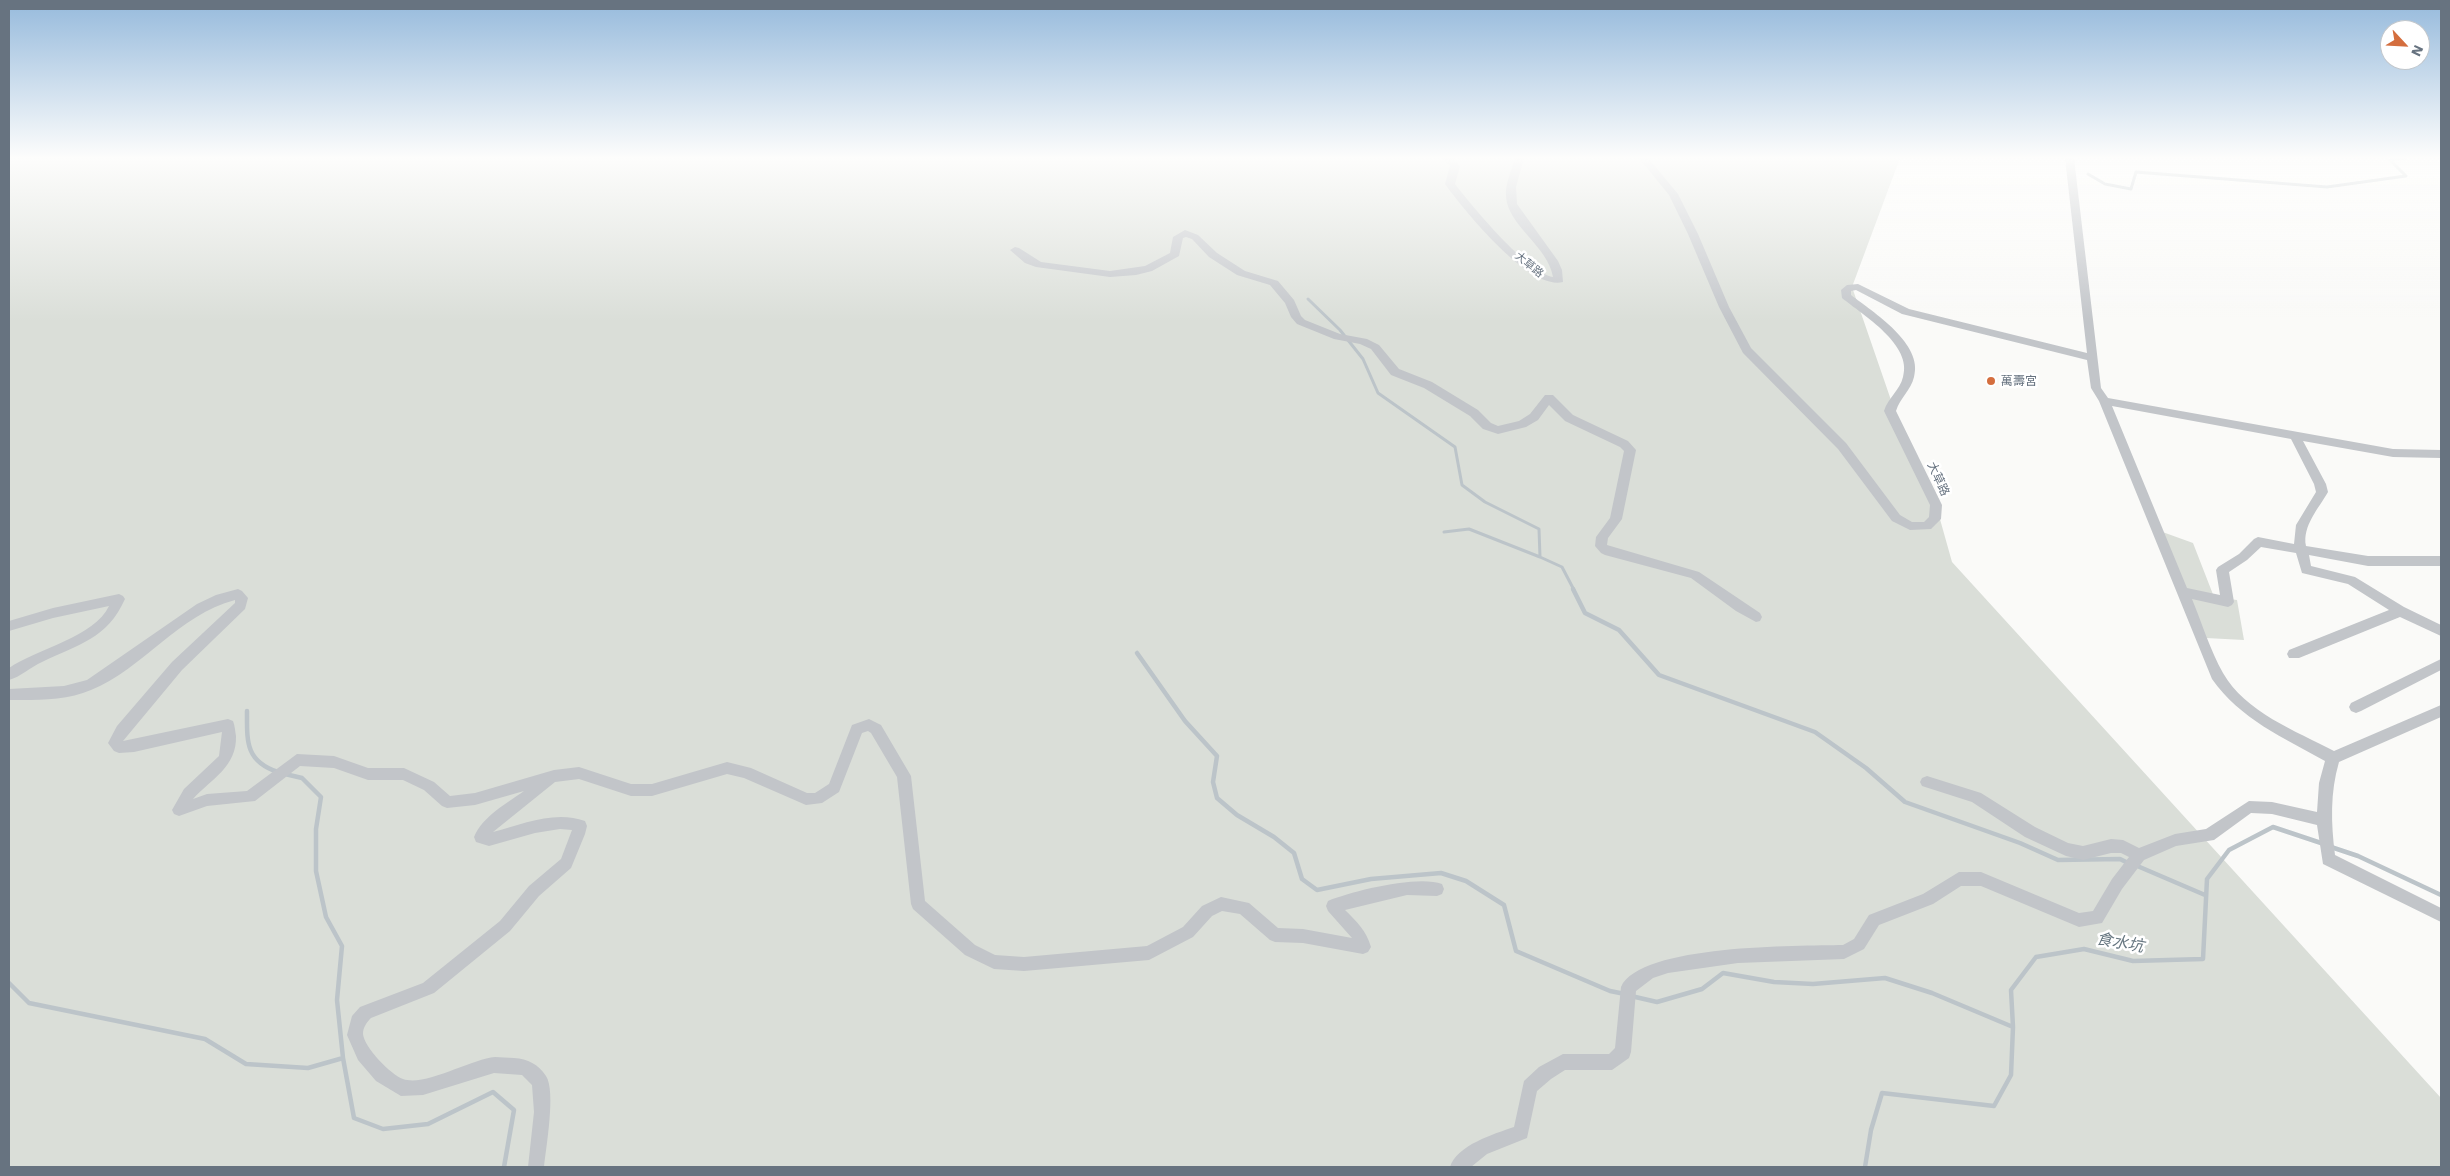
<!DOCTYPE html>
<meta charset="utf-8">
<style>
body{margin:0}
#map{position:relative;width:2450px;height:1176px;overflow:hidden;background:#fafaf8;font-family:"Work Sans",sans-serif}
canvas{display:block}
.frame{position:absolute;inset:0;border:10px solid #677380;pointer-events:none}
.north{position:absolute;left:2380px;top:20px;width:50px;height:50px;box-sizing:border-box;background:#fff;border:1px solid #c2c7cc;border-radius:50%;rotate:115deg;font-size:14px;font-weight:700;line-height:20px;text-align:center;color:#677380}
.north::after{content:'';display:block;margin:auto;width:18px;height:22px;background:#d46e3e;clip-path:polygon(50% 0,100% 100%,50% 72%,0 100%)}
</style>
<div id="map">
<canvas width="2450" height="1176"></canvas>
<div class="frame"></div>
<div class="north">N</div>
</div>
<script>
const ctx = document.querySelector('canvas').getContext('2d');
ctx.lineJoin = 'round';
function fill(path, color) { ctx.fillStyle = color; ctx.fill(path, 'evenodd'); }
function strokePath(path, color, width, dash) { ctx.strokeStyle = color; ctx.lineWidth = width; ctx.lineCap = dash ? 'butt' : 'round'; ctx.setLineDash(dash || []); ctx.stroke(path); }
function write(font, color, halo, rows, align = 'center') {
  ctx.font = font + ' "Work Sans","Noto Sans TC",sans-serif'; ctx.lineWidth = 5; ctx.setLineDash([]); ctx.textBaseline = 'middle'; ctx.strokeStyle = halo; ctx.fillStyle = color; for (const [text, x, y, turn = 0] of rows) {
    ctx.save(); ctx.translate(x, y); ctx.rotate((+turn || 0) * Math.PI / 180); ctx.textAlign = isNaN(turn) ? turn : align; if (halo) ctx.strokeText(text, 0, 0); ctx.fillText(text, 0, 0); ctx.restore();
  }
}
const green = new Path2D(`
 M9 158H1900L1852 287 1892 403 1936 505 1952 562 2441 1098V1167H9Z
 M2157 530 2193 543 2214 597 2237 600 2244 640 2206 638Z`);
const streamFar1 = new Path2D(`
 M2088 174 2105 184 2131 189 2136 172 2327 187 2406 176 2390 160 2406 158
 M1308 299 1340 330 1363 359 1378 393 1455 447 1462 485 1485 502 1539 529 1540 557 1562 567 1574 590
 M1444 532 1469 529 1540 557`);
const stream = new Path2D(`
 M1573 589 1585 613 1619 630 1659 675 1815 732 1866 768 1905 802 2020 843 2058 860 2120 859 2128 863
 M1137 653 1185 721 1217 756 1213 782 1217 798 1237 815 1274 837 1294 853 1302 879 1317 890 1371 879 1441 873 1466 881 1504 905 1516 951 1610 991 1625 994
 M247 711C247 741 245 761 278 772
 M285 774 302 778 321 797 316 829V871L326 917 342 946 337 1000 343 1058
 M2331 847 2358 856 2441 895
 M2135 865 2205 895
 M9 983 29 1003 205 1039 246 1064 308 1068 343 1058 354 1118 383 1129 428 1124 493 1092 514 1110 504 1167
 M1631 996 1657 1002 1702 989 1723 973 1774 982 1813 984 1885 978 1932 993 2013 1027
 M1865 1167 1871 1130 1882 1093 1994 1106 2011 1075 2013 1027 2011 990 2036 957 2084 949 2133 961 2203 959 2207 879 2229 850 2273 827 2324 844`);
const minor = new Path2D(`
 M1442 158H1452L1460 166 1455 184C1472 206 1527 273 1553 277 1548 246 1507 225 1506 196 1505 183 1512 170 1515 158H1524L1516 187 1517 204 1558 261 1562 270 1563 282C1529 291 1464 210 1445 184L1450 166Z
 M1639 158H1648L1678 194 1698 234 1729 307 1751 348 1846 443 1900 515 1912 522H1924L1929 517 1930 505 1884 411C1888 398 1900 390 1903 377 1913 345 1863 315 1842 298L1841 290 1847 285 1858 284 1909 309 2087 353 2065 158H2074L2101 388 2108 398 2393 449 2441 450V458L2393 457 2303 441 2326 484 2328 492C2319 508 2302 526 2306 546L2368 556H2441V566H2368L2309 555 2311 566 2355 577 2404 607 2441 625V636L2400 617 2299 658H2289L2287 654 2289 650 2389 610 2348 584 2302 573 2296 553 2261 547 2247 560 2229 572 2234 602 2232 605 2228 607 2192 599C2202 623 2210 650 2223 673 2245 712 2296 731 2334 751L2441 705V717L2339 762C2330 793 2331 823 2335 855L2441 908V922L2323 864 2317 825 2272 814 2251 813 2214 840 2176 846 2144 860 2122 889 2102 923 2079 927 1981 886H1961L1933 904 1879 925 1864 949 1844 959 1738 963 1668 973 1653 978 1636 991 1631 1052 1629 1058 1612 1070H1565L1551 1079 1537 1091 1527 1138 1487 1154 1471 1167H1450C1457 1145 1494 1134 1514 1127L1524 1081 1539 1067 1563 1054H1609L1615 1048 1621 987C1640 944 1799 946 1843 945L1854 939 1869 915 1923 894 1959 872H1981L2079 913 2093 911 2112 879 2129 857 2121 853H2111L2083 860 2066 856 2025 837 1972 802 1922 786 1920 782 1922 778 1927 776 1981 793 2035 827 2068 843 2083 846 2111 839 2123 840 2139 848 2175 834 2206 829 2249 801 2272 802 2317 812 2319 783 2325 761C2284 738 2240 719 2212 679L2099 401 2091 388 2087 360 1902 314 1856 290 1851 291V295C1873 312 1924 344 1914 377 1911 390 1900 398 1896 411L1942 505 1941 519 1931 529 1910 530 1892 521 1838 449 1743 353 1719 307 1688 234 1669 195ZM2112 406 2291 439 2314 484 2316 492 2296 525 2294 544 2258 537 2254 539 2239 554 2218 567 2216 570 2220 595 2187 588Z
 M1185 230 1198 235 1217 253 1245 271 1278 281 1294 300 1301 316 1305 320 1340 334 1367 339 1379 345 1399 369 1432 382 1478 410 1491 423 1498 426 1519 421 1530 414 1545 395H1553L1573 415 1628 441 1636 450 1622 519 1608 538 1607 545 1699 572 1760 613 1762 617 1760 621 1756 622 1736 611 1691 578 1605 555 1601 553 1595 546 1596 537 1610 518 1624 451 1620 447 1565 421 1549 405 1538 420 1526 427 1498 434 1483 429 1470 416 1424 388 1391 375 1371 349 1360 344 1334 339 1297 324 1291 317 1285 303 1270 285 1237 275 1209 257 1192 239 1186 237 1183 238 1179 256 1152 271 1136 275 1110 277 1036 267 1025 263 1010 250 1015 247 1019 248 1041 262 1110 271 1145 266 1170 253 1173 237Z
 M238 589 242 591 248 598 245 609 182 670 123 741 228 719 233 721C235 726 235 731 236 736 237 767 211 779 193 799L207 794 247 791 297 754 334 756 368 768H404L434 782 450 796 475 793 554 770 579 767 631 784H652L727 762 751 768 807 793H815L829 784 852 725 869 719 881 725 911 776 925 901 975 945 995 955 1024 957 1147 946 1183 927 1202 906 1221 897 1249 903 1278 928 1303 929 1352 938 1328 911 1326 906 1328 901C1353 891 1417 875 1442 884L1444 889 1442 894 1437 896 1407 895 1345 910C1357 922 1366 930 1371 947L1368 952 1363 954 1303 943 1275 942 1270 940 1240 914 1222 911 1212 916 1193 937 1149 960 1024 971 994 969 965 955 913 909 911 904 897 777 871 733 868 731 862 733 839 792 822 803 806 805 744 778 727 774 652 796H631L579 779 555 782 493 832C523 824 555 810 585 821L587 826 585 834 571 868 539 896 510 931 434 993 371 1018C367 1022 363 1027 363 1034 364 1047 391 1075 403 1079 425 1087 471 1059 495 1057 501 1057 508 1058 514 1058 528 1059 538 1064 546 1076 556 1091 546 1148 544 1167H528L534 1112 532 1085 522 1075 494 1073 423 1095 401 1096 376 1081 358 1060 347 1035 352 1016 360 1007 423 983 500 921 529 886 561 859 572 830 560 829 535 833 489 846 476 842 474 837C483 816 506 804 524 791L475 805 447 808 442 806 424 790 403 780H368L334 768 300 766 255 801 207 806 179 816 174 814 172 810 184 789 219 756 222 732 134 752 119 753 114 751 108 743 117 726 172 662 235 603V600C178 615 143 669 91 690 66 701 36 700 9 700V689L64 686 87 680 197 604 216 595Z
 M119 594 123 596 125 599C107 639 79 644 42 662 31 667 20 677 9 680V668C36 649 95 637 109 606L53 618 9 631V621L53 608Z
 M2441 659V670L2361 711 2356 713 2351 711 2349 707 2351 703Z`);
const markers = [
 [1991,381,5,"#d46e3e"]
];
const farStreetnames = [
 ["大草路",1529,265,39]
];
const poiNames = [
 ["萬壽宮",2001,381]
];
const streetNames = [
 ["大草路",1938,479,65]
];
const nearWaternames = [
 ["食水坑",2120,943,10]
];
fill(green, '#daded8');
strokePath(streamFar1, '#bcc4c9', 3);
strokePath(stream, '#bcc4c9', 4.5);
fill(minor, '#c2c5c9');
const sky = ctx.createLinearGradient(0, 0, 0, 322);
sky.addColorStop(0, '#96badc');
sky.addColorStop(0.49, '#fdfdfc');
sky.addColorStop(1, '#fdfdfc00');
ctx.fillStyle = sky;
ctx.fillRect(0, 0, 2450, 322);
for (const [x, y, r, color] of markers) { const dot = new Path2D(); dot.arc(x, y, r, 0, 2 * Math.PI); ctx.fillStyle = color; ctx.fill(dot); strokePath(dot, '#fff', 2); }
write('11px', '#677380', '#fff', farStreetnames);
write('12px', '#677380', '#fff', poiNames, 'left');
write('12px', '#677380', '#fff', streetNames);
write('italic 16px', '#677781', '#fff', nearWaternames);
</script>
